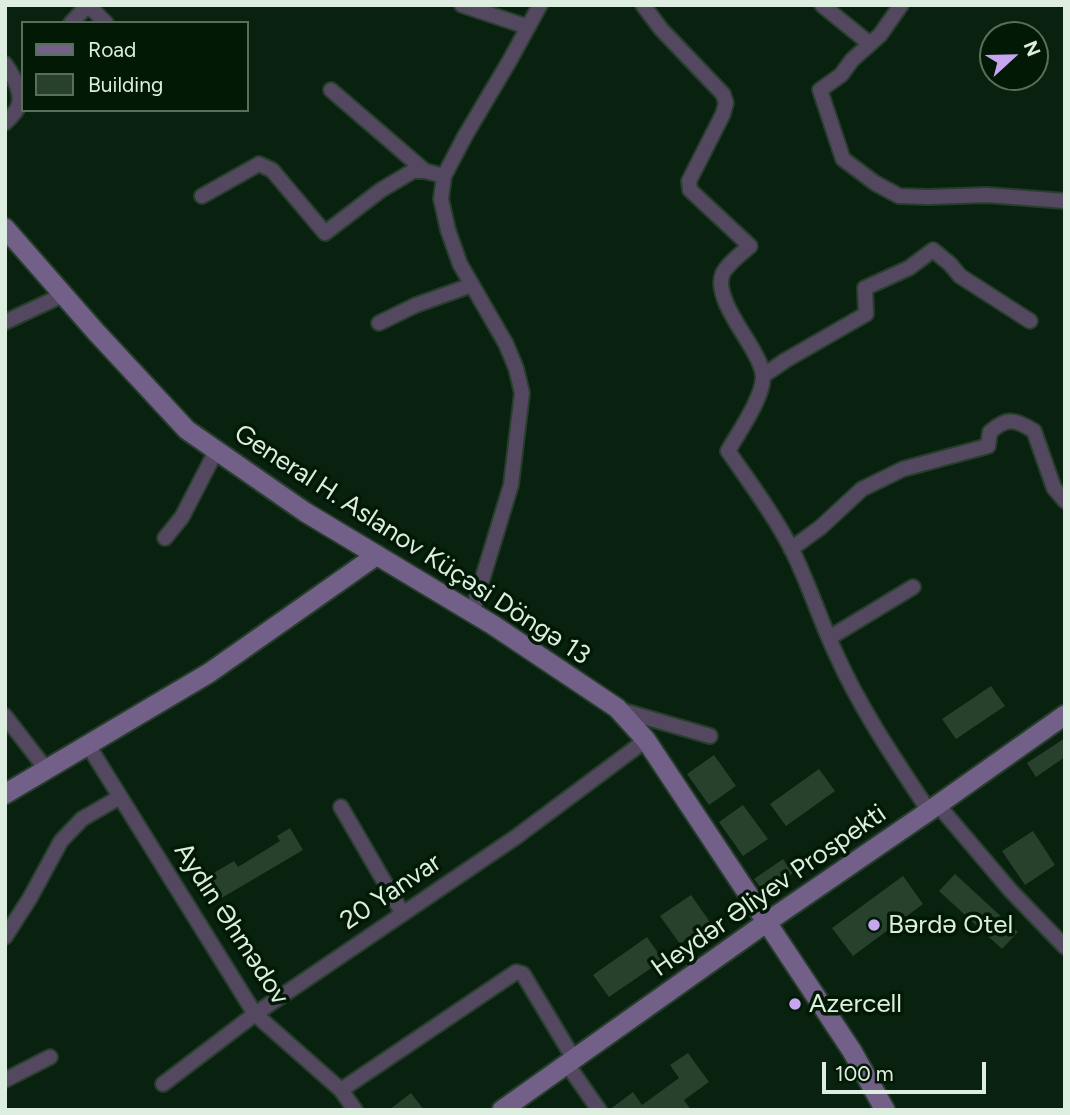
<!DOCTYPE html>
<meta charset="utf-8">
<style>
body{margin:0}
#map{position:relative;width:1070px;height:1115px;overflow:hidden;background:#09220f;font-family:Figtree,sans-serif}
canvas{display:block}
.frame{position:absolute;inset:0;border:7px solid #ddeddf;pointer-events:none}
.legend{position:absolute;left:21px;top:21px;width:228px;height:91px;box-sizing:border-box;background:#021906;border:2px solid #5a6e5d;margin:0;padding:9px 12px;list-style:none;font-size:21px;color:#ddeddf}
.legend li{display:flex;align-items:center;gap:14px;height:35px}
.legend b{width:35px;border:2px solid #5a6e5d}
.north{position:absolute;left:979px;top:21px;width:70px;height:70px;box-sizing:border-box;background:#021906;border:2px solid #5a6e5d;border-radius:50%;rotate:68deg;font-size:19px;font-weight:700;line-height:28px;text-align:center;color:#ddeddf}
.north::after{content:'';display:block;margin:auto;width:24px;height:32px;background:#c8a5ef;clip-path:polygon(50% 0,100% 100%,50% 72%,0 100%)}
.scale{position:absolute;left:822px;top:1062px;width:164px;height:32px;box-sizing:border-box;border:4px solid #ddeddf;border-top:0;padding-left:9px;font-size:21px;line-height:24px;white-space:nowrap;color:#ddeddf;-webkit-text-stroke:5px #021906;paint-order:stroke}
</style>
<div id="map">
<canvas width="1070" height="1115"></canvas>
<div class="frame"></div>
<ul class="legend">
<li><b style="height:9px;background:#736089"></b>Road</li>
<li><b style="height:19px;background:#28412c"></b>Building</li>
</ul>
<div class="north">N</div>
<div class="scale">100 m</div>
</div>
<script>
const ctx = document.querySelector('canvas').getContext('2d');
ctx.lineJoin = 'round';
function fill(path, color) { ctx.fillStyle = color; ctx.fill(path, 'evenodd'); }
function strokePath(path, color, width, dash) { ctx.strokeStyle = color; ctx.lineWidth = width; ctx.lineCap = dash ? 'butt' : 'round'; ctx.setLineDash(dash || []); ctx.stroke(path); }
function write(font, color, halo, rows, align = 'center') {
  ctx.font = font + ' Figtree,sans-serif'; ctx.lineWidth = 7; ctx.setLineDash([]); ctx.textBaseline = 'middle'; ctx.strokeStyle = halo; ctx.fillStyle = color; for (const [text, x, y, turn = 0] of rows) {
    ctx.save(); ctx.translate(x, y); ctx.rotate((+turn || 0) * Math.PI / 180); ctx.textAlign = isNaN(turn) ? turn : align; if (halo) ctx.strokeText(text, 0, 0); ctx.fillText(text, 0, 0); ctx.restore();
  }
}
const building = new Path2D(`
 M991 686 1005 706 956 739 942 719Z
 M1065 738V757L1036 777 1027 763Z
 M714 755 736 786 709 805 687 774Z
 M819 769 835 791 786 826 770 804Z
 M743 805 768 839 743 856 719 822Z
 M290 828 303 850 208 906 195 884 234 861 238 867 280 841 277 836Z
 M1033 831 1055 865 1025 885 1002 851Z
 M783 859 793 873 765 893 754 879Z
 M955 874 1018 932 1002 949 939 891Z
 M903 876 923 904 853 956 832 928Z
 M691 895 710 922 680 944 660 916Z
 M647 937 663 960 609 997 593 975Z
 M688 1053 709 1082 684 1100 691 1110H609L633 1092 642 1105 679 1078 670 1065Z
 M411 1093 424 1110H389Z`);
const minor = new Path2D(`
 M88 5 106 23
 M462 5 528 27
 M643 5 661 29 723 94 726 103 723 114 689 181 690 190 750 246C741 254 729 262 723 273 713 294 744 333 754 352 758 359 763 369 763 377 763 398 738 433 728 451 750 483 774 515 792 550 809 584 820 620 836 654 861 710 896 761 929 811
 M822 5 870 44
 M901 5 880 35 852 60 841 75 820 90 843 159 875 183 899 196 928 197 987 195 1065 201
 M71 23 88 5
 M5 64C13 75 25 96 17 109 14 114 9 119 5 123
 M331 90 425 171
 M202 196 259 164 272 170 325 233 381 190 413 171H425L444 176
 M5 322 63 295
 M379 323 416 305 472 285
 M764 375 786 360 866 314 865 288 909 268 933 250 950 264 960 276 1030 321
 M165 538 182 517 216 451
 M791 549 821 527 862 489 903 469 988 446 990 432C1007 417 1015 419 1034 431L1054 488 1065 501
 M472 613 511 485 522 393 516 368 506 344 460 264 448 230 441 199 444 176 465 136 510 60 540 5
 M829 638 913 587
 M617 709 710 736
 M5 716 46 769
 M88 745 255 1014 341 1090 355 1110
 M938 805 1011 891 1065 947
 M341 807 403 914
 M5 937 30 898 61 841 82 819 120 797
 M567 1064 599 1110
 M5 1080 50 1057
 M163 1084 255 1014 516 837 646 740
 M341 1090 516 972 523 974 574 1059`);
const secondary = new Path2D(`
 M5 228 96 332 187 430 305 512 493 625 617 708 646 740 852 1051 885 1110
 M5 794 209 673 377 555
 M502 1110 767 922 929 811 1065 715`);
const markers = [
 [874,925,7,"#c8a5ef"],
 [795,1004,7,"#c8a5ef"]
];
const streetNames = [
 ["General H. Aslanov Küçəsi Döngə 13",412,545,33],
 ["Heydər Əliyev Prospekti",769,891,-35],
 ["20 Yanvar",391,892,-34],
 ["Aydın Əhmədov",231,924,57]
];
const poiNames = [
 ["Bərdə Otel",888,925],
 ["Azercell",809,1004]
];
fill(building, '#28412c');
strokePath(minor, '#273e2c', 18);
strokePath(secondary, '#273e2c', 23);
strokePath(minor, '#544861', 14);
strokePath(secondary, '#736089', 19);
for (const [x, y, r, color] of markers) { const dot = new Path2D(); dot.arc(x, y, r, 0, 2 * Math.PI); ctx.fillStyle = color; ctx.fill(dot); strokePath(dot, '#021906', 2.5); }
write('26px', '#ddeddf', '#021906', streetNames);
write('26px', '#ddeddf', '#021906', poiNames, 'left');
</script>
